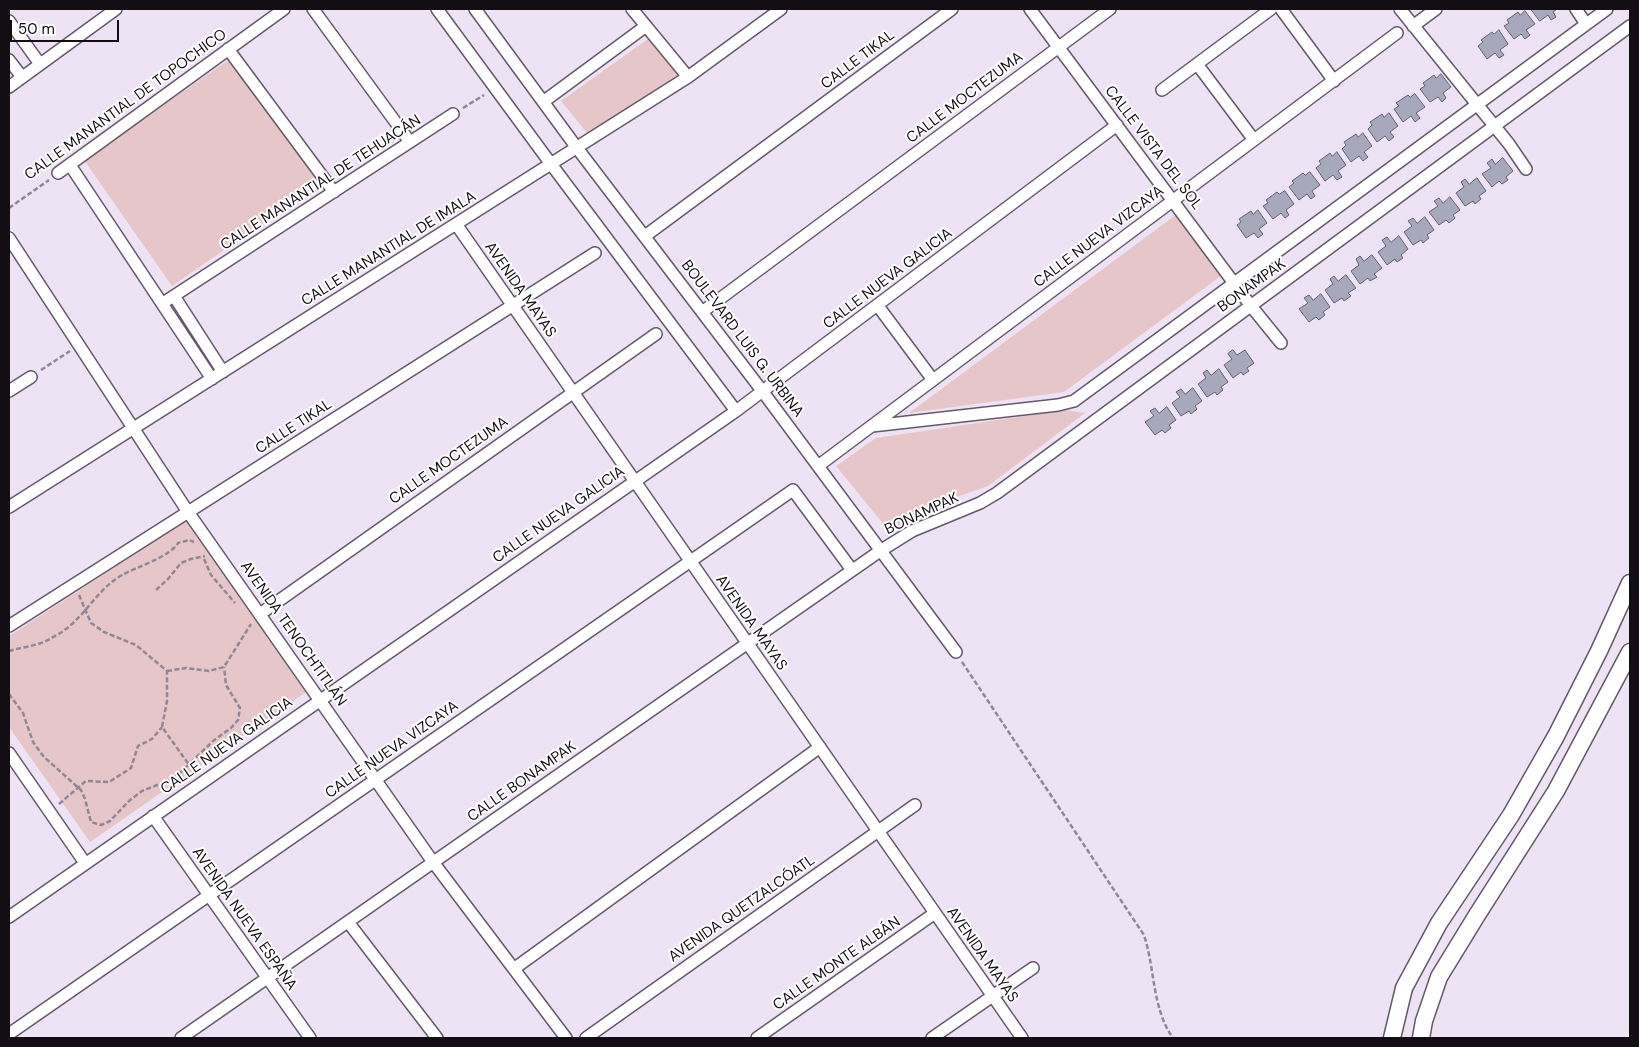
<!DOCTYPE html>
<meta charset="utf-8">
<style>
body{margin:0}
#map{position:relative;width:1639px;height:1047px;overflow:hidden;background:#eee2f5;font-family:"DM Sans",sans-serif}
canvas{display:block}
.frame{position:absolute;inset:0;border:10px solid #120e14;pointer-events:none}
.scale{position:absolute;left:10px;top:20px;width:109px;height:22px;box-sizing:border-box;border:2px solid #120e14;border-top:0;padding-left:6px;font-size:15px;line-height:18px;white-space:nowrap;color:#120e14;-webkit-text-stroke:4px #fff;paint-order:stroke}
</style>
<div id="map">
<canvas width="1639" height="1047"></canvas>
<div class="frame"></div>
<div class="scale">50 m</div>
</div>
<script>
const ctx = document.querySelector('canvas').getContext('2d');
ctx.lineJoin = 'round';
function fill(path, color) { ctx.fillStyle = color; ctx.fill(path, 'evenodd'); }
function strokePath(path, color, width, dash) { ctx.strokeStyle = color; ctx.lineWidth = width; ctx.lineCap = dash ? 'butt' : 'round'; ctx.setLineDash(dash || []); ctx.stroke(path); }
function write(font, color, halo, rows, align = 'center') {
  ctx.font = font + ' "DM Sans",sans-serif'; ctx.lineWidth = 4; ctx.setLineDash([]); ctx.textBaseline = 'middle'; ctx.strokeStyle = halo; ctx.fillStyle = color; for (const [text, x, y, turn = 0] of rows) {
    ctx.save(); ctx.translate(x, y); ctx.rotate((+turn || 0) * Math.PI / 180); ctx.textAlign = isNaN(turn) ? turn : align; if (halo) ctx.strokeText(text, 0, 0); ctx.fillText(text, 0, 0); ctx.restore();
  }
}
const green = new Path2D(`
 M652 36 682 72 588 134 561 101Z
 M233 57 321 183 172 286 84 160Z
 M1177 214 1222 275 1064 392 909 413Z
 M1065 410 1085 413 988 486 931 506 889 531 836 466 876 438Z
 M189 519 309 690 90 842 9 727V636Z`);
const building = new Path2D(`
 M1531 9H1557L1553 12 1556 17 1551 20 1548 15 1540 21Z
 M1525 11 1535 24 1526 30 1530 35 1525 39 1521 34 1514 39 1504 26 1509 23 1507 20 1518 12 1520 15Z
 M1499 30 1508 44 1500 50 1504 55 1499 58 1495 53 1487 59 1478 46 1483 42 1481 40 1492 32 1494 34Z
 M1441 74 1451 87 1443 93 1446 98 1442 102 1438 97 1430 102 1420 89 1425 86 1423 83 1434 75 1436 78Z
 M1415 94 1425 107 1416 113 1420 118 1415 122 1411 116 1403 122 1394 109 1399 106 1396 103 1408 95 1410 97Z
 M1389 113 1398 126 1390 132 1394 137 1389 141 1385 136 1377 142 1368 129 1372 125 1370 122 1382 114 1384 117Z
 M1363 133 1372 146 1364 152 1368 157 1363 161 1359 156 1351 162 1342 149 1346 145 1344 142 1356 134 1358 137Z
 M1337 152 1346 165 1338 171 1342 177 1337 180 1333 175 1325 181 1316 168 1321 164 1319 161 1330 153 1332 156Z
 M1503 158 1513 171 1506 177 1508 180 1502 184 1499 181 1492 187 1482 174 1491 168 1487 163 1492 159 1495 164Z
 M1310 172 1320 185 1312 191 1315 196 1311 199 1307 194 1299 200 1289 187 1294 183 1292 181 1303 173 1305 175Z
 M1477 178 1486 191 1479 196 1481 199 1475 204 1473 201 1465 206 1456 193 1464 187 1461 182 1465 179 1469 184Z
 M1285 191 1294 204 1286 210 1289 215 1285 218 1281 213 1273 219 1263 206 1268 203 1266 200 1277 192 1279 194Z
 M1450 197 1460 210 1453 215 1455 218 1449 223 1446 220 1439 225 1429 212 1438 206 1434 201 1439 198 1443 203Z
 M1258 210 1267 223 1259 229 1263 234 1258 238 1254 233 1246 238 1237 225 1241 222 1239 219 1251 211 1253 214Z
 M1425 217 1434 230 1427 235 1429 238 1423 243 1421 240 1413 245 1404 232 1412 226 1408 221 1413 218 1417 223Z
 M1399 236 1408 249 1401 255 1403 258 1397 262 1395 259 1387 265 1378 252 1386 246 1382 240 1387 237 1391 242Z
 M1372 255 1382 268 1374 274 1377 277 1370 281 1368 278 1360 284 1351 271 1359 265 1356 259 1360 256 1364 261Z
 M1346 275 1356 288 1348 293 1351 296 1344 301 1342 298 1334 303 1325 290 1333 284 1330 279 1334 276 1338 281Z
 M1321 294 1330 307 1323 312 1325 315 1319 320 1316 317 1309 322 1299 309 1308 303 1304 298 1309 295 1313 300Z
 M1233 350 1237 355 1245 350 1254 363 1247 368 1249 371 1243 375 1241 372 1233 378 1224 365 1232 359 1228 354Z
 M1219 369 1228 382 1221 387 1223 390 1217 395 1215 392 1207 397 1198 384 1206 378 1203 373 1207 370 1211 375Z
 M1193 388 1202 401 1195 406 1197 409 1191 414 1189 411 1181 416 1172 403 1180 397 1176 392 1181 389 1185 394Z
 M1167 407 1176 420 1169 425 1171 428 1165 433 1162 430 1155 435 1145 422 1154 416 1150 411 1155 408 1159 413Z`);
const path = new Path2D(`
 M463 108 484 95
 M9 208 49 180
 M41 370 70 351
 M204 559 211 575 235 603
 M156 590 168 579 181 563 191 559 205 556
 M79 595 91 623 104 632 136 645 167 671V701L162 727 195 773
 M9 651C22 647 38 646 50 639 55 636 61 633 66 629 87 613 98 589 122 575 136 567 170 557 178 543L189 540 194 542
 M962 662 1144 935C1155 968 1152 1009 1173 1038
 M167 671 186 668 209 671 224 667 251 624
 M9 694 23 713 33 742 44 757 81 790 85 799 91 822 101 825 110 821 130 800 142 791 170 780 179 774 213 741 231 728 238 720 240 708 226 685 224 667
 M59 804 86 781 109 782 131 768 138 746 152 739 162 727`);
const street = new Path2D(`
 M313 9 410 142
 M437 9 551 164 736 411
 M475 9 577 148 763 392 956 652
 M632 9 688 77
 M1030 9 1251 306 1281 343
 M1281 9 1334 81
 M1400 9 1509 144 1526 169
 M1576 9 1586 24
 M9 21 40 64
 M1413 26 1436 9
 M228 49 334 192
 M9 60 22 77
 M1197 64 1254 140
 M9 87 116 9
 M1162 90 1271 9
 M543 102 646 26
 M70 165 212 379
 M58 173 284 9
 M456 224 1022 1038
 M645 236 952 9
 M9 238 188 512 433 862 566 1038
 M174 296 223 372
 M163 303 453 114
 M878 306 933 380
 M702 312 1110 9
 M9 391 31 377
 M872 426 1058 405 1074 401 1607 9
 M818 466 1397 33
 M9 507 688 77 781 9
 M260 614 656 334
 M9 626 595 253
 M9 753 85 863
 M153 816 310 1038
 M9 917 736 411 1117 125
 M348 922 437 1038
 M515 968 820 747
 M9 1034 793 490 852 570
 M181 1038 880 551 912 531 980 503 997 493 1630 26
 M586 1038 915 805
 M757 1038 935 913
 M932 1038 1033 968`);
const secondary = new Path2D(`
 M1392 1038 1404 988 1439 923 1511 815 1556 736 1599 651 1630 583
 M1421 1038 1424 1021 1439 977 1477 915 1556 791 1630 652`);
const streetNames = [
 ["CALLE TIKAL",858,60,-37],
 ["CALLE MOCTEZUMA",965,98,-37],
 ["CALLE MANANTIAL DE TOPOCHICO",126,105,-36],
 ["CALLE VISTA DEL SOL",1153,148,53],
 ["CALLE MANANTIAL DE TEHUACÁN",321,183,-33],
 ["CALLE NUEVA VIZCAYA",1099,237,-37],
 ["CALLE MANANTIAL DE IMALA",389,249,-32],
 ["CALLE NUEVA GALICIA",888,279,-37],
 ["BONAMPAK",1252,286,-36],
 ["AVENIDA MAYAS",520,290,55],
 ["BOULEVARD LUIS G. URBINA",742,339,53],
 ["CALLE TIKAL",294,427,-33],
 ["CALLE MOCTEZUMA",449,461,-35],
 ["BONAMPAK",922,514,-25],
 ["CALLE NUEVA GALICIA",559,515,-35],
 ["AVENIDA MAYAS",751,623,55],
 ["AVENIDA TENOCHTITLÁN",293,634,55],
 ["CALLE NUEVA GALICIA",227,746,-35],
 ["CALLE NUEVA VIZCAYA",392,750,-35],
 ["CALLE BONAMPAK",522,782,-35],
 ["AVENIDA QUETZALCÓATL",742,909,-35],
 ["AVENIDA NUEVA ESPAÑA",244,919,55],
 ["AVENIDA MAYAS",982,955,55],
 ["CALLE MONTE ALBÁN",837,964,-35]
];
fill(green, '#e7c6ca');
fill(building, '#a8a8bc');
strokePath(building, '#626274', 1);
strokePath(street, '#635969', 14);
strokePath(secondary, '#635969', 19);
strokePath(path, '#908895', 2.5, [5, 2.5]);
strokePath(street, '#fff', 11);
strokePath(secondary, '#fff', 16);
write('15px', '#120e14', '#fff', streetNames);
</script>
